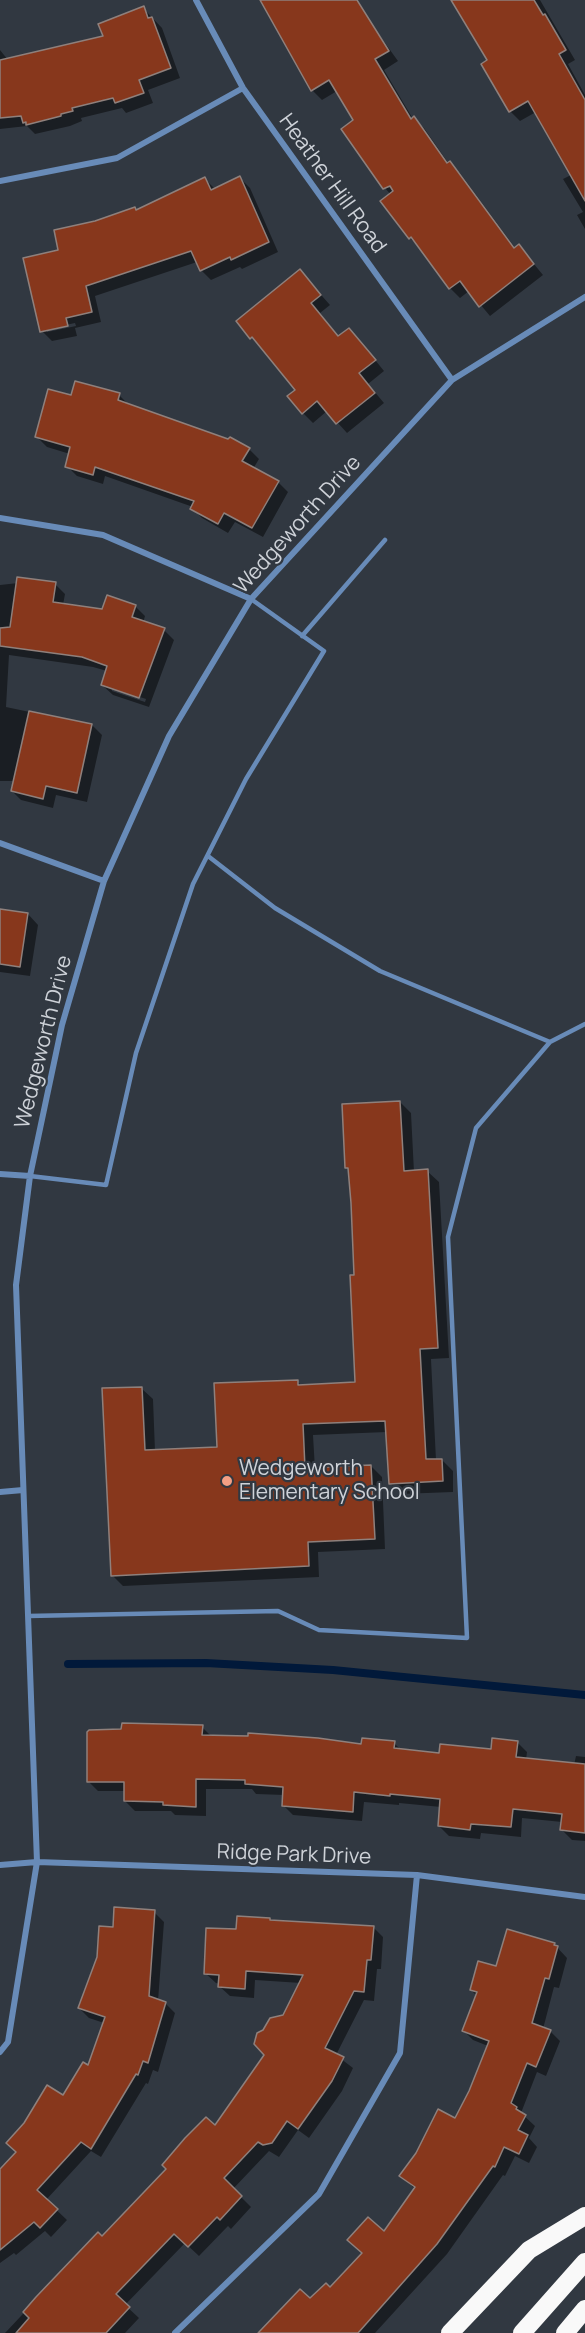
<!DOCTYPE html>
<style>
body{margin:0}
canvas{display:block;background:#313841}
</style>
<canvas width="585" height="2333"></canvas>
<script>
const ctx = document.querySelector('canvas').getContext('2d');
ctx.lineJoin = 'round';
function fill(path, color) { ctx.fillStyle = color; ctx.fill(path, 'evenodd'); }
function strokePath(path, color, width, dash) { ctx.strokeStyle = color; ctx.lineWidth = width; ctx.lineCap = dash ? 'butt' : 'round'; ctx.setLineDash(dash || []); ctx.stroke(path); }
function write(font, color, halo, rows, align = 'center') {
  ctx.font = font + ' Manrope,sans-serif'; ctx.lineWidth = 4.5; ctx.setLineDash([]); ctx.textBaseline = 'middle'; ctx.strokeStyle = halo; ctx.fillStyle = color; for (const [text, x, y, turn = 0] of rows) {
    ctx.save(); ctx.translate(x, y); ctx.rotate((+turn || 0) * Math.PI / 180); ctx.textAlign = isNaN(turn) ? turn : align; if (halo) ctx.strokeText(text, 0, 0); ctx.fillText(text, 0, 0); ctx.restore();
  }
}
const shadow = new Path2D(`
 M261 0H354L398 61 384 70 413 119 424 128 449 164 460 173 516 249 519 246 543 275 490 316 469 291 460 298 450 288 420 248 410 238 391 195 385 188 355 121 337 91 322 100 312 90Z
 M453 0H540L575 60 568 64 585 95V229L577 215 583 212 563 179 571 175 536 112 520 121 510 111 489 61Z
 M143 8 162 28 180 78 148 90 153 103 126 113 122 108 81 118 82 121 70 126 35 134 27 126 0 129V50L8 60 105 37Z
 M240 178 250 188 278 252 242 269 240 267 211 280 201 270 197 262 95 296 101 322 75 328 77 336 52 341 42 331 60 251 137 211 205 179 215 189ZM75 323 76 326 47 332V329Z
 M300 271 330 305 320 313 339 337 359 340 384 371 368 384 384 403 347 433 327 411 313 423 303 413 297 390 238 321Z
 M119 395 130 406 249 449 259 459 253 469 278 482 288 492 263 537 235 522 228 533 202 518 192 508 193 507 105 476 103 484 77 476 67 466 70 454 47 447 37 437 72 397Z
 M18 583 55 584 65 594 63 605 103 611 135 606 145 616 143 623 164 630 174 640 149 707 113 695 102 685 107 671 93 667 9 655 6 707 92 725 102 735 87 802 56 795 53 808 21 800 11 790 13 781H0V585ZM112 688 146 699 145 702 112 691Z
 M0 910 28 914 38 925 30 976 0 972Z
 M400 1102 411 1113 414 1172 427 1171 439 1182 449 1358 431 1359 436 1460H442L453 1471V1492L401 1494 390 1483 387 1432 313 1435 315 1469 371 1466 382 1477 385 1549 318 1552 319 1577 123 1586 112 1575 141 1388 153 1399 155 1451 218 1448 297 1381 302 1386 357 1383 355 1276 350 1171 346 1167Z
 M202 1727 212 1737 362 1745 394 1743 402 1751 441 1754 492 1750 517 1742 527 1752 526 1760 574 1765 576 1756 585 1757V1841L572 1840 562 1830V1822L522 1818 521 1837 481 1833 480 1839 449 1836 439 1826 441 1807 399 1803V1805L364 1802 362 1821 293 1815 283 1805 284 1795 256 1794 252 1789H206V1816L175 1815 171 1811H135L125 1801V1791H98L88 1781Z
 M154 1912 164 1922 158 2001 165 2003 175 2013 158 2072 153 2070 148 2084 146 2083 101 2157 91 2151 46 2200 67 2220 51 2237 45 2231 16 2255 14 2253 0 2263V2171L89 2068 104 2023 89 2018 79 2008 115 1929Z
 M272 1922 373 1927 383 1937 381 1969H377L374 2001 364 2000 336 2055 353 2068 342 2091 309 2138 298 2130 279 2157 269 2151 233 2189 251 2207 231 2229 228 2226 199 2256 185 2243 125 2305 139 2318 125 2333H5L98 2234 102 2238 215 2128 266 2055 301 1983 255 1980 254 1998 230 1996 219 1986 220 1984 216 1983 205 1973 238 1931Z
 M554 1944 567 1958 559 1988 554 1987 543 2029 550 2031 560 2041 546 2076 537 2072 521 2113 535 2126 529 2138 537 2147 529 2163 515 2156 505 2176 503 2175 447 2254 375 2333H257L262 2328 263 2330 330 2289 384 2233 415 2189 401 2176 456 2120 471 2091 488 2046 473 2040 463 2030 477 1996 471 1990 497 1968Z`);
const stream = new Path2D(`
 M68 1664 206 1663 333 1670 585 1695`);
const building = new Path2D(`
 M260 0H357L389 51 375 59 411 119 414 116 447 163 450 161 514 248 519 244 534 264 479 307 460 281 449 289 411 237 409 239 380 201 393 191 390 186 383 189 341 129 353 120 329 80 311 91Z
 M451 0H534L543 15 545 14 566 50 559 54 585 100V201L528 101 509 112 481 64 487 60Z
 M144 6 148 18 152 17 171 68 139 80 144 93 115 103 113 98 72 108 73 111 61 114V116L26 125V122L23 123 21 116 0 118V60L103 36 98 24Z
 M240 176 269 242 231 260 230 257 200 271 191 251 86 286 92 312 66 318 68 326 40 332 23 258 58 250 54 230 95 221 135 207 136 210 205 177 211 190Z
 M300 269 321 295 311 303 338 336 349 328 376 360 359 373 375 393 336 424 317 401 302 414 287 396 295 390 252 337 250 339 236 321Z
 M75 381 120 393 118 400 228 439 230 437 250 448 242 461 279 481 252 528 224 513 218 524 190 509 194 501 95 467 93 475 65 467 70 447 35 437 48 389 71 395Z
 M17 577 56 582 53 602 102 609 107 595 136 605 132 617 165 628 139 698 101 685 107 666 82 657 0 646V628L10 627Z
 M29 711 92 724 77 793 46 786 43 799 11 791Z
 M0 909 28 913 20 967 0 964Z
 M400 1101 404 1171 428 1169 438 1348 420 1349 426 1459H442L443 1481 389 1484 385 1421 303 1424 305 1468 371 1465 375 1539 308 1542 309 1566 111 1576 102 1388 142 1387 145 1450 217 1447 214 1383 298 1380V1385L355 1382 350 1275H354L351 1203 348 1168H345L342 1104Z
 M122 1723 203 1725 202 1735 248 1736V1733L318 1738 361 1744 362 1738 395 1741 394 1748 439 1753 440 1744 491 1749 492 1738 518 1741 516 1757 585 1764V1833L560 1830 562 1814 513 1809 511 1827 471 1824 470 1830 438 1826 440 1799 390 1794V1796L354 1792 353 1812 282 1806 283 1787 245 1784V1780L196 1779V1807L163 1805V1802L124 1801V1782H87V1732L89 1730 121 1729Z
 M114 1907 155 1910 149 1996 166 2002 148 2063 143 2061 138 2075 136 2074 91 2149 81 2142 37 2190 58 2209 40 2228 34 2222 0 2250V2169L16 2152 6 2143 24 2123 47 2085 63 2095 83 2062 88 2065 105 2017 78 2008 97 1957 99 1926 113 1927Z
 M237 1916 270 1918V1920L374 1926 371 1960H367L364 1992 354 1991 325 2048 344 2057 332 2081 298 2129 287 2121 272 2143 263 2145 258 2142 224 2178 242 2196 220 2220 217 2217 188 2247 174 2234 116 2294 130 2307 106 2333H16L29 2318 23 2312 36 2297 98 2232 102 2236 166 2169 162 2165 185 2138 206 2117 215 2125 264 2055 254 2044 257 2033 263 2030 270 2018 283 2015 303 1975 246 1971 245 1989 218 1987 219 1975 204 1974 206 1928 236 1929Z
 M507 1929 555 1943 554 1945 558 1946 549 1979 545 1978 532 2023 551 2030 536 2067 527 2063 511 2103 517 2107 516 2109 526 2115 518 2130 528 2135 519 2154 504 2147 495 2167 493 2166 437 2244 358 2333H258L300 2289 310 2298 326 2283 330 2287 362 2253 347 2240 368 2217 384 2231 415 2187 399 2176 416 2153 438 2109 455 2118 469 2091 489 2041 462 2031 477 1992 470 1990 478 1961 496 1966Z`);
const service = new Path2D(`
 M302 636 385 540
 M208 856 275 908 380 971 550 1042
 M30 1176 106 1185 136 1053 193 884 246 779 324 651 251 599
 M28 1616 278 1611 319 1630 467 1638 448 1237 476 1128 550 1042 585 1024`);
const minor = new Path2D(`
 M196 0 243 88 452 380
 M0 181 117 158 243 88
 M0 518 103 535 251 599
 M0 843 104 881
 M0 1174 30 1176
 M0 1492 23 1490
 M0 1865 37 1862 417 1875 585 1897
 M0 2052 8 2042 37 1862 16 1285 30 1176 62 1025 104 881 169 736 251 599 452 380 585 297
 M175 2333 319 2194 400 2053 417 1875`);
const motorway = new Path2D(`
 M450 2333 529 2250 585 2216
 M522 2333 585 2262
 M565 2333 585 2309`);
const markers = [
 [227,1481,6,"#f39f84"]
];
const streetNames = [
 ["Heather Hill Road",332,184,54],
 ["Wedgeworth Drive",298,525,-48],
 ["Wedgeworth Drive",44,1042,-76],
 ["Ridge Park Drive",294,1855,2]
];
const poiNames = [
 ["Wedgeworth",239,1469],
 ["Elementary School",239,1493]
];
fill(shadow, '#0007');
strokePath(stream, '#01193a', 8);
fill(building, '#87371c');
strokePath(building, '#8f807c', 1.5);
strokePath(service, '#688bb8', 4.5);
strokePath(minor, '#688bb8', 6);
strokePath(motorway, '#f9f9f9', 18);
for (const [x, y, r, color] of markers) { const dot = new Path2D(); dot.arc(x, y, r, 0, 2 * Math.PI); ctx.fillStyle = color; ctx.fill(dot); strokePath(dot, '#313841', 2); }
write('21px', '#ced2d8', '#313841', streetNames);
write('21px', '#ced2d8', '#313841', poiNames, 'left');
</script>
